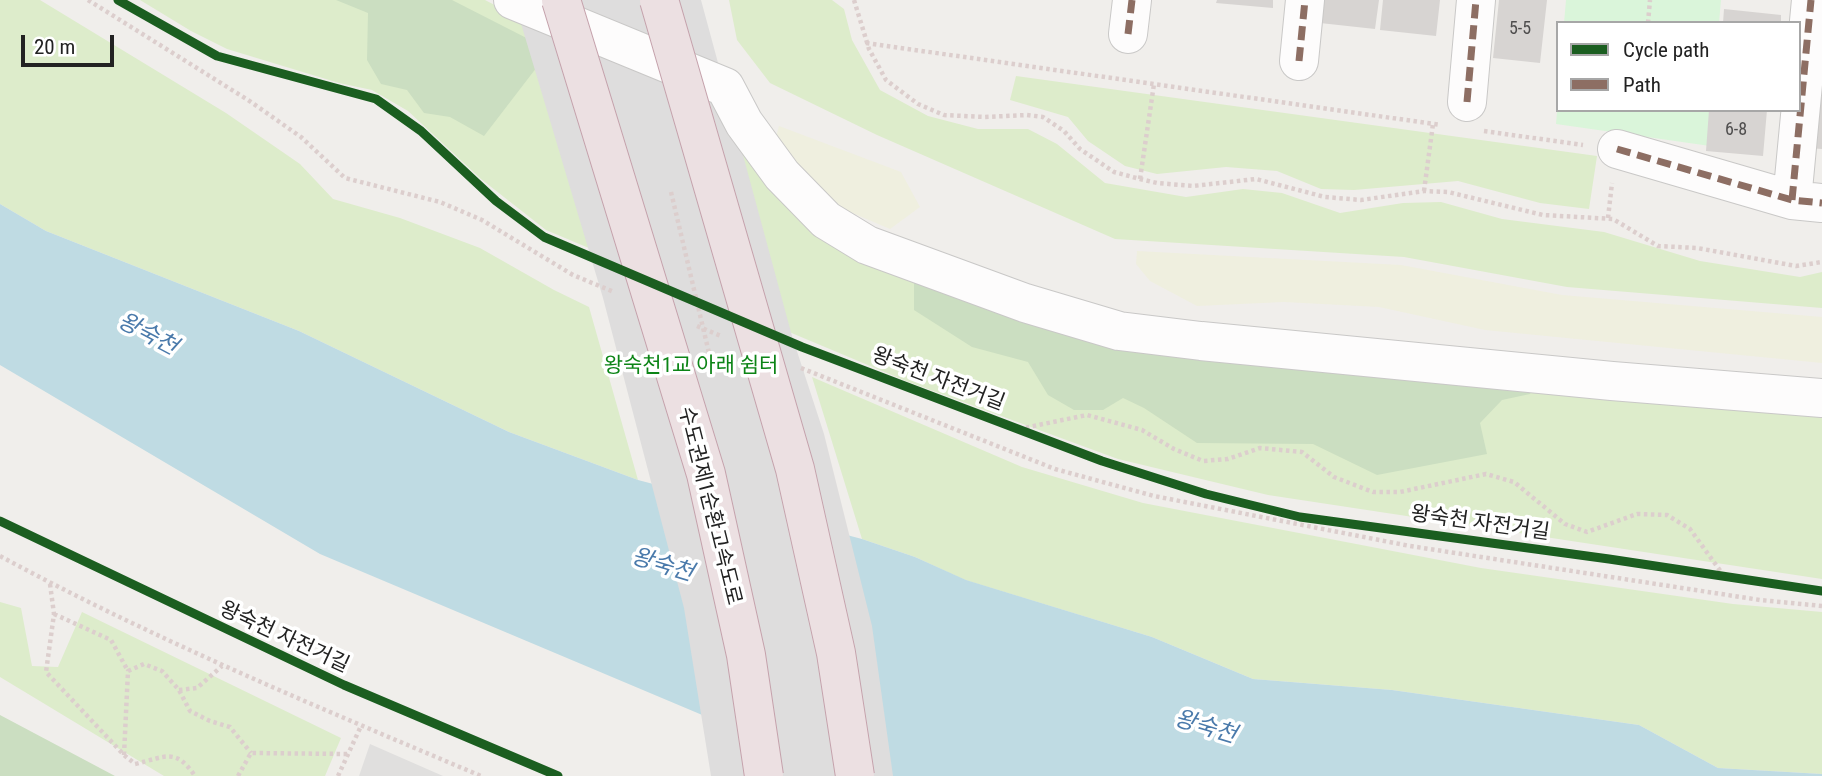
<!DOCTYPE html>
<meta charset="utf-8">
<style>
body{margin:0}
#map{position:relative;width:1822px;height:776px;overflow:hidden;background:#f0eeeb;font-family:"Roboto Condensed",sans-serif}
canvas{display:block}
.legend{position:absolute;left:1556px;top:21px;width:245px;height:91px;box-sizing:border-box;background:#fff;border:2px solid #a7a7a7;margin:0;padding:9px 12px;list-style:none;font-size:21px;color:#222}
.legend li{display:flex;align-items:center;gap:14px;height:35px}
.legend b{width:35px;border:2px solid #a7a7a7}
.scale{position:absolute;left:21px;top:35px;width:93px;height:32px;box-sizing:border-box;border:4px solid #222;border-top:0;padding-left:9px;font-size:21px;line-height:24px;white-space:nowrap;color:#222;-webkit-text-stroke:5px #fff;paint-order:stroke}
</style>
<div id="map">
<canvas width="1822" height="776"></canvas>
<ul class="legend">
<li><b style="height:9px;background:#1b5e20"></b>Cycle path</li>
<li><b style="height:9px;background:#8d6e63"></b>Path</li>
</ul>
<div class="scale">20 m</div>
</div>
<script>
const ctx = document.querySelector('canvas').getContext('2d');
ctx.lineJoin = 'round';
function fill(path, color) { ctx.fillStyle = color; ctx.fill(path, 'evenodd'); }
function strokePath(path, color, width, dash) { ctx.strokeStyle = color; ctx.lineWidth = width; ctx.lineCap = dash ? 'butt' : 'round'; ctx.setLineDash(dash || []); ctx.stroke(path); }
function write(font, color, halo, rows, align = 'center') {
  ctx.font = font + ' "Roboto Condensed","Noto Sans KR",sans-serif'; ctx.lineWidth = 7; ctx.setLineDash([]); ctx.textBaseline = 'middle'; ctx.strokeStyle = halo; ctx.fillStyle = color; for (const [text, x, y, turn = 0] of rows) {
    ctx.save(); ctx.translate(x, y); ctx.rotate((+turn || 0) * Math.PI / 180); ctx.textAlign = isNaN(turn) ? turn : align; if (halo) ctx.strokeText(text, 0, 0); ctx.fillText(text, 0, 0); ctx.restore();
  }
}
const farmland = new Path2D(`
 M779 126 901 172 920 207 890 229 829 203 774 144Z
 M1137 251 1401 265 1562 295 1822 317V363L1485 330 1379 307 1284 302 1197 306 1150 281 1136 264Z`);
const grass = new Path2D(`
 M0 0H40L226 113 300 164 333 199 400 218 480 248 554 290 589 307 638 480 509 432 299 331 46 231 0 204Z
 M140 0H485L744 135 812 217 1130 344 1822 410V579L1268 495 1118 459 906 381 546 230 481 179 408 111 372 90 339 83 227 49 191 31Z
 M729 0H832L844 9 852 40 880 90 928 116 978 129H1028L1057 144 1105 183 1186 197 1243 189 1282 193 1340 213 1403 203 1441 202 1502 219 1604 232 1700 261 1800 277 1822 272V308L1567 287 1404 257 1115 239 877 135 770 83 737 40Z
 M1016 76 1597 156 1589 209 1540 203 1458 181 1354 190 1321 189 1277 171 1226 167 1157 174 1125 166 1088 141 1068 117 1010 100Z
 M812 377 1022 467 1143 503 1481 568 1733 604 1822 612V774L1718 768 1639 725 1392 690 1253 679 1152 637 965 580 915 557 862 539Z
 M0 602 21 608 32 666 58 667 82 612 341 738 325 776H164L0 677Z`);
const forest = new Path2D(`
 M336 0H452L550 50 484 136 450 117 424 113 407 90 381 84 367 60 368 13Z
 M914 274 942 284 1537 383 1530 394 1502 400 1480 423 1487 454 1377 475 1313 444 1197 443 1144 408 1123 398 1103 410H1074L1048 395 1028 362 972 347 914 310Z
 M0 715 115 776H0Z`);
const park = new Path2D(`
 M1566 0H1721L1719 23H1564Z
 M1558 100V110H1712L1710 146 1556 124Z`);
const parking = new Path2D(`
 M370 744 443 776H359Z`);
const water = new Path2D(`
 M0 204 46 231 299 331 509 432 638 480 862 539 915 557 966 580 1152 637 1253 679 1392 690 1639 725 1718 768 1822 774V776H875L707 717 320 554 0 365Z`);
const pier = new Path2D(`
 M514 0H701L792 336 824 434 872 626 893 776H711L684 608 603 298Z`);
const building = new Path2D(`
 M1217 0H1273V8L1216 3Z
 M1322 0H1379L1375 29 1320 23Z
 M1383 0H1440L1436 36 1380 30Z
 M1499 0H1547L1540 63 1493 58Z
 M1724 9 1781 15V23H1723Z
 M1813 96 1822 97V149L1808 148Z
 M1709 110H1767L1763 156 1706 151Z`);
const path = new Path2D(`
 M88 0 248 100 301 137 345 178 440 202 482 220 573 275 614 292
 M854 0 869 49 886 80 918 104 944 115 985 117 1027 115 1043 117 1064 131 1080 149 1114 172 1140 179 1157 183 1193 186 1256 179 1325 197 1361 200 1424 191 1448 192 1543 215 1613 219 1658 246 1697 248 1796 266 1822 262
 M1648 23 1650 0
 M866 43 1441 125
 M1484 131 1583 145
 M1140 179 1154 84
 M1424 191 1433 124
 M671 192 713 370
 M1608 218 1612 183
 M697 326 721 336
 M801 368 1055 469 1154 496 1410 546 1760 600 1822 606
 M1019 429 1087 415 1142 430 1174 449 1203 461 1228 459 1260 448 1302 452 1334 477 1373 492H1400L1486 474 1514 482 1565 524 1587 532 1637 514 1667 515 1690 529 1724 576
 M0 556C155 640 318 707 481 776
 M50 584 54 614 46 672 124 755 135 764C166 757 175 747 195 776
 M54 614 111 640 128 671
 M179 690 197 688 222 666
 M124 755 128 671 144 664 162 671 179 690 190 711 210 721 230 727 251 753
 M238 776 251 753 348 754
 M338 776 361 726`);
const minor = new Path2D(`
 M513 0 725 87 744 123 782 175 826 220 867 245 1025 303 1119 331 1201 341 1612 381 1822 398
 M1128 34 1132 0
 M1299 61 1305 0
 M1467 102 1476 0
 M1617 149 1792 200 1822 203
 M1792 200 1811 0`);
const highwayBridge = new Path2D(`
 M561 0 706 474 746 655 764 776
 M659 0 795 469 836 653 855 776`);
const quiet = new Path2D(`
 M1128 34 1132 0
 M1299 61 1305 0
 M1467 102 1476 0
 M1617 149 1792 200 1822 203
 M1792 200 1811 0`);
const cycleway = new Path2D(`
 M118 0 217 56 376 99 421 131 496 201 544 237 802 347 1102 461 1206 494 1300 517 1609 559 1822 591
 M0 521 344 685 558 776`);
const numberNames = [
 ["5-5",1520,29],
 ["6-8",1736,130]
];
const parkNames = [
 ["왕숙천1교 아래 쉼터",691,367]
];
const streetNames = [
 ["왕숙천 자전거길",938,380,21],
 ["수도권제1순환고속도로",709,506,76],
 ["왕숙천 자전거길",1480,524,8],
 ["왕숙천 자전거길",284,638,25]
];
const waterNames = [
 ["왕숙천",147,335,28],
 ["왕숙천",662,566,17],
 ["왕숙천",1205,728,17]
];
fill(farmland, '#efefdf');
fill(grass, '#ddeccb');
fill(forest, '#cbdec1');
fill(park, '#daf5da');
fill(parking, '#e0dfde');
fill(water, '#bfdbe3');
fill(pier, '#dedddd');
fill(building, '#d7d4d2');
strokePath(minor, '#c9c8c7', 40);
strokePath(path, '#dccecd', 4.5, [3.5, 3.5]);
strokePath(minor, '#fdfcfc', 38);
strokePath(highwayBridge, '#c5a2ac', 40, []);
strokePath(highwayBridge, '#ece0e2', 38);
strokePath(quiet, '#8d6e63', 7, [14, 7]);
strokePath(cycleway, '#1b5e20', 9);
write('18px', '#4f4e4e', null, numberNames);
write('21px', '#0c8416', '#fff', parkNames);
write('21px', '#222', '#fff', streetNames);
write('italic 23px', '#4a7aab', '#fff', waterNames);
</script>
